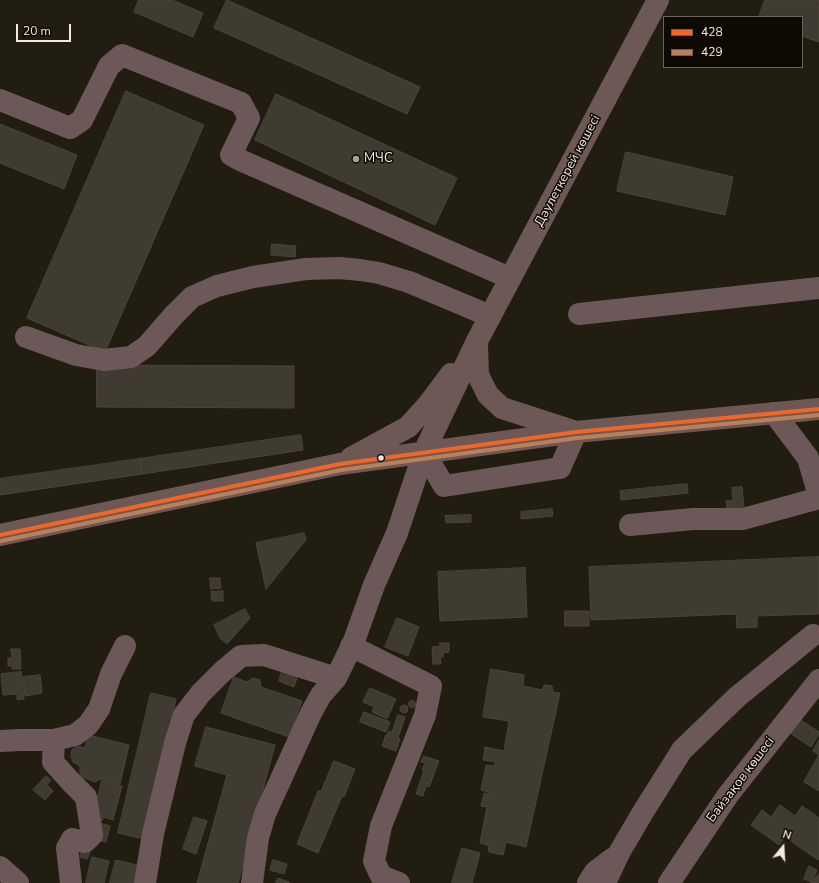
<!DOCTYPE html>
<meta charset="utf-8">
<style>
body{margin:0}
#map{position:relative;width:819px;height:883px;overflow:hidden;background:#221d11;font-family:"Nunito Sans",sans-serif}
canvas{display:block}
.legend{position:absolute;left:663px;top:16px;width:140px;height:52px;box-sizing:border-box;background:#0e0a03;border:1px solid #69645b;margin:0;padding:5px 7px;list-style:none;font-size:12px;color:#f1ebde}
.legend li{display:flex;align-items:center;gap:8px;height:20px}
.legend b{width:20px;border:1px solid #69645b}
.north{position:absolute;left:763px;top:827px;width:40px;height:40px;-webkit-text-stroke:3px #0e0a03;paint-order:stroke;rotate:18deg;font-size:11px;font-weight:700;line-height:16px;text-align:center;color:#f1ebde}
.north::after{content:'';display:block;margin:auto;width:14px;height:18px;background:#f1ebde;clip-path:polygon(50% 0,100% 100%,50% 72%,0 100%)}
.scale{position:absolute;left:16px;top:24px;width:55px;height:18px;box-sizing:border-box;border:2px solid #f1ebde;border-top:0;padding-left:5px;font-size:12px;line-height:14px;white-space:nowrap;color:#f1ebde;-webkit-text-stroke:3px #0e0a03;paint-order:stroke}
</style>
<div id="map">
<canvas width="819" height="883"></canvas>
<ul class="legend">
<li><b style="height:5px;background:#f26522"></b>428</li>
<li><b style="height:5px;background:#b6815c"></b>429</li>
</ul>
<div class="north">N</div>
<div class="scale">20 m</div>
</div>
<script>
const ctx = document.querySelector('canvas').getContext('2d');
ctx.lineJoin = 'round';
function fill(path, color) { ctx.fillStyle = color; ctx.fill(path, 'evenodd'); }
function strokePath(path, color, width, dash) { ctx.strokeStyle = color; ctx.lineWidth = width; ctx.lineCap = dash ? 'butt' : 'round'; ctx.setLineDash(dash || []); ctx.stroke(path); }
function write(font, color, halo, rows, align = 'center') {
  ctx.font = font + ' "Nunito Sans",sans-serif'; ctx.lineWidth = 3; ctx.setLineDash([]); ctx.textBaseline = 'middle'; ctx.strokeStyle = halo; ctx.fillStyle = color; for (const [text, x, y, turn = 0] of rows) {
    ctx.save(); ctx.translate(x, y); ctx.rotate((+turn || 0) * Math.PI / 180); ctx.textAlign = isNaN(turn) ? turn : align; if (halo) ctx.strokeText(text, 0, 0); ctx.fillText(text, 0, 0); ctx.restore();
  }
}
const building = new Path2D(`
 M139 0H172L203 13 193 37 134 12Z
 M227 0 420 87 407 114 214 28Z
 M765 0H819V42L802 36V17H759Z
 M126 91 204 125 105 352 27 318Z
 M276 94 457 178 435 225 255 140Z
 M0 124 77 155 64 189 0 163Z
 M626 152 733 177 725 215 617 191Z
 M272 244 296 246 295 257 271 255Z
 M97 365 294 366V408L97 407Z
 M301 435 303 450 142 474 139 459Z
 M139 459 142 474 0 495V479Z
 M687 484 688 493 621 500 620 491Z
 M742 487 744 507 727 508 726 501 733 500 732 488Z
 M552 509 553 516 521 519V512Z
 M471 515V522L446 523 445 516Z
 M304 533 306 540 266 589 256 543Z
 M819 557V614L757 616V627L737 628 736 614 591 620 589 567Z
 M525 568 527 617 440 621 438 572Z
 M210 578H220L221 588 211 589Z
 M223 591V601H212L211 592Z
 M245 609 250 618 227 644 220 638 214 625Z
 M565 611H589V626H565Z
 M397 618 419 627 408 656 385 647Z
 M440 643H449V652L443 653V657H440L441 664H433L432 647 440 646Z
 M11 649H20L21 669H12V666H8V658H12Z
 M283 669 298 675 294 687 279 681Z
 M491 669 524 675 523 686 543 690 544 685 552 686 553 692 560 693 526 847 506 842 503 855 489 852 488 845 480 843 487 807 481 806 484 793 492 794V793L481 790 486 765 494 766 496 762 483 760 485 747 504 751 509 721 483 717Z
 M21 672 24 699 17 700V694L3 695 1 674Z
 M40 675 42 693 25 696 23 677Z
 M234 677 247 682 253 678 260 680 261 687 302 701 289 737 221 713Z
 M370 688 396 699 387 719 372 712 374 707 363 702Z
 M151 693 176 699 144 839 118 833Z
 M408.5 704a3.5 3.5 0 1 1 7 0a3.5 3.5 0 1 1-7 0Z
 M400 709a4 4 0 1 1 8 0a4 4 0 1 1-8 0Z
 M364 712 390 722 386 732 360 722Z
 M398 715 405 717 398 738 400 739 396 751 382 746 386 735H387L389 731 392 732Z
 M799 719 819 732V734L811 747 790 733Z
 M206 727 275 745 238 883H197L227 775 195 766Z
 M88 735 129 745 120 784 100 779 95 782 82 777 80 774V766L73 762 71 756 72 750 77 746 85 748Z
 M819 740V755L813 751Z
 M819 755V791L804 782Z
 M424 756 439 761 429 787 426 786 423 796 416 794 424 770H422L425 763 421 762Z
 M334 761 355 769 344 797 342 796 318 853 297 844 318 791H321Z
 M46 776 51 780 47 785 53 791 45 800 33 790Z
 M102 781 122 786 113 820 103 817 102 821 95 819 93 815Z
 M780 805 795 816 802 806 819 818V829L818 831 819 832V858L818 860 785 837 779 845 751 825 762 810 771 817Z
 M194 817 207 821 196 854 183 849Z
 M100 823 110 826 106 842 95 840Z
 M462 848 480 853 472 883H452Z
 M82 849 90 853 87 859 80 857Z
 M92 857 109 861 104 883H86Z
 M116 860 141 866 137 883H110Z
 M273 860 287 864 284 874 270 870Z
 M809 866 817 870 812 882 804 879Z
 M819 874V883H811Z
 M278 878 289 882V883H276Z`);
const minor = new Path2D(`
 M0 100 70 128 82 120 109 66 122 55 241 103 249 118 231 155 240 160 510 278
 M579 314 819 288
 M26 337 76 355 104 360 131 357 147 346 174 315 192 297 217 286 253 277 306 269 339 268 360 270 379 273 409 282 490 316
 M774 413 808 458 819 496
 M424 452 444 486 560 468 576 432
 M630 525 693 519H743L819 498
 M351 646 431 686 425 715 381 826 374 861 381 876 399 883
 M54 740 53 762 71 782 86 797 92 835 85 842 72 839 67 848 71 883
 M0 741 20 740H54L75 735 88 725 99 709 111 674 125 646
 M0 867 18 883
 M145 883 153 834 175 743 184 715 201 693 222 672 241 656 264 655 336 678 354 641 374 585 397 533 424 452
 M252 883 258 838 265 814 311 713 321 695 336 678
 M588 883 595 872 612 859
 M605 883 619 853 643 812 682 750 737 697 813 635
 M669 883 728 795 819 680`);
const major = new Path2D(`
 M477 344 478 375 488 395 502 408 570 430
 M424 452 477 341 658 0
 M351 458 408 427 427 406 451 374
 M0 535 340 464 576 432 819 409`);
const bus1 = new Path2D(`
 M0 535 340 464 576 432 819 409`);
const bus2 = new Path2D(`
 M1 541 341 470 577 438 819 415`);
const markers = [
 [356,159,4,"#a9a396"],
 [381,458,3.5,"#f1ebde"]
];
const poiNames = [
 ["МЧС",364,159]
];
const streetNames = [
 ["Дәулеткерей көшесі",568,171,-62],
 ["Байзақов көшесі",741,780,-53]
];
fill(building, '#3f3b31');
strokePath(building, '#4a453b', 1);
strokePath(minor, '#6d5859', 22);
strokePath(major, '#6d5855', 22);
strokePath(bus1, '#f26522', 4);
strokePath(bus2, '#b6815c', 4);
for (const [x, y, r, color] of markers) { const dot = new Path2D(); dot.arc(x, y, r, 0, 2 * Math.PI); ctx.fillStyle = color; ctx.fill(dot); strokePath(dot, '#0e0a03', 1.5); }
write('13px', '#f1ebde', '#0e0a03', poiNames, 'left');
write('13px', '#f1ebde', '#0e0a03', streetNames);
</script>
